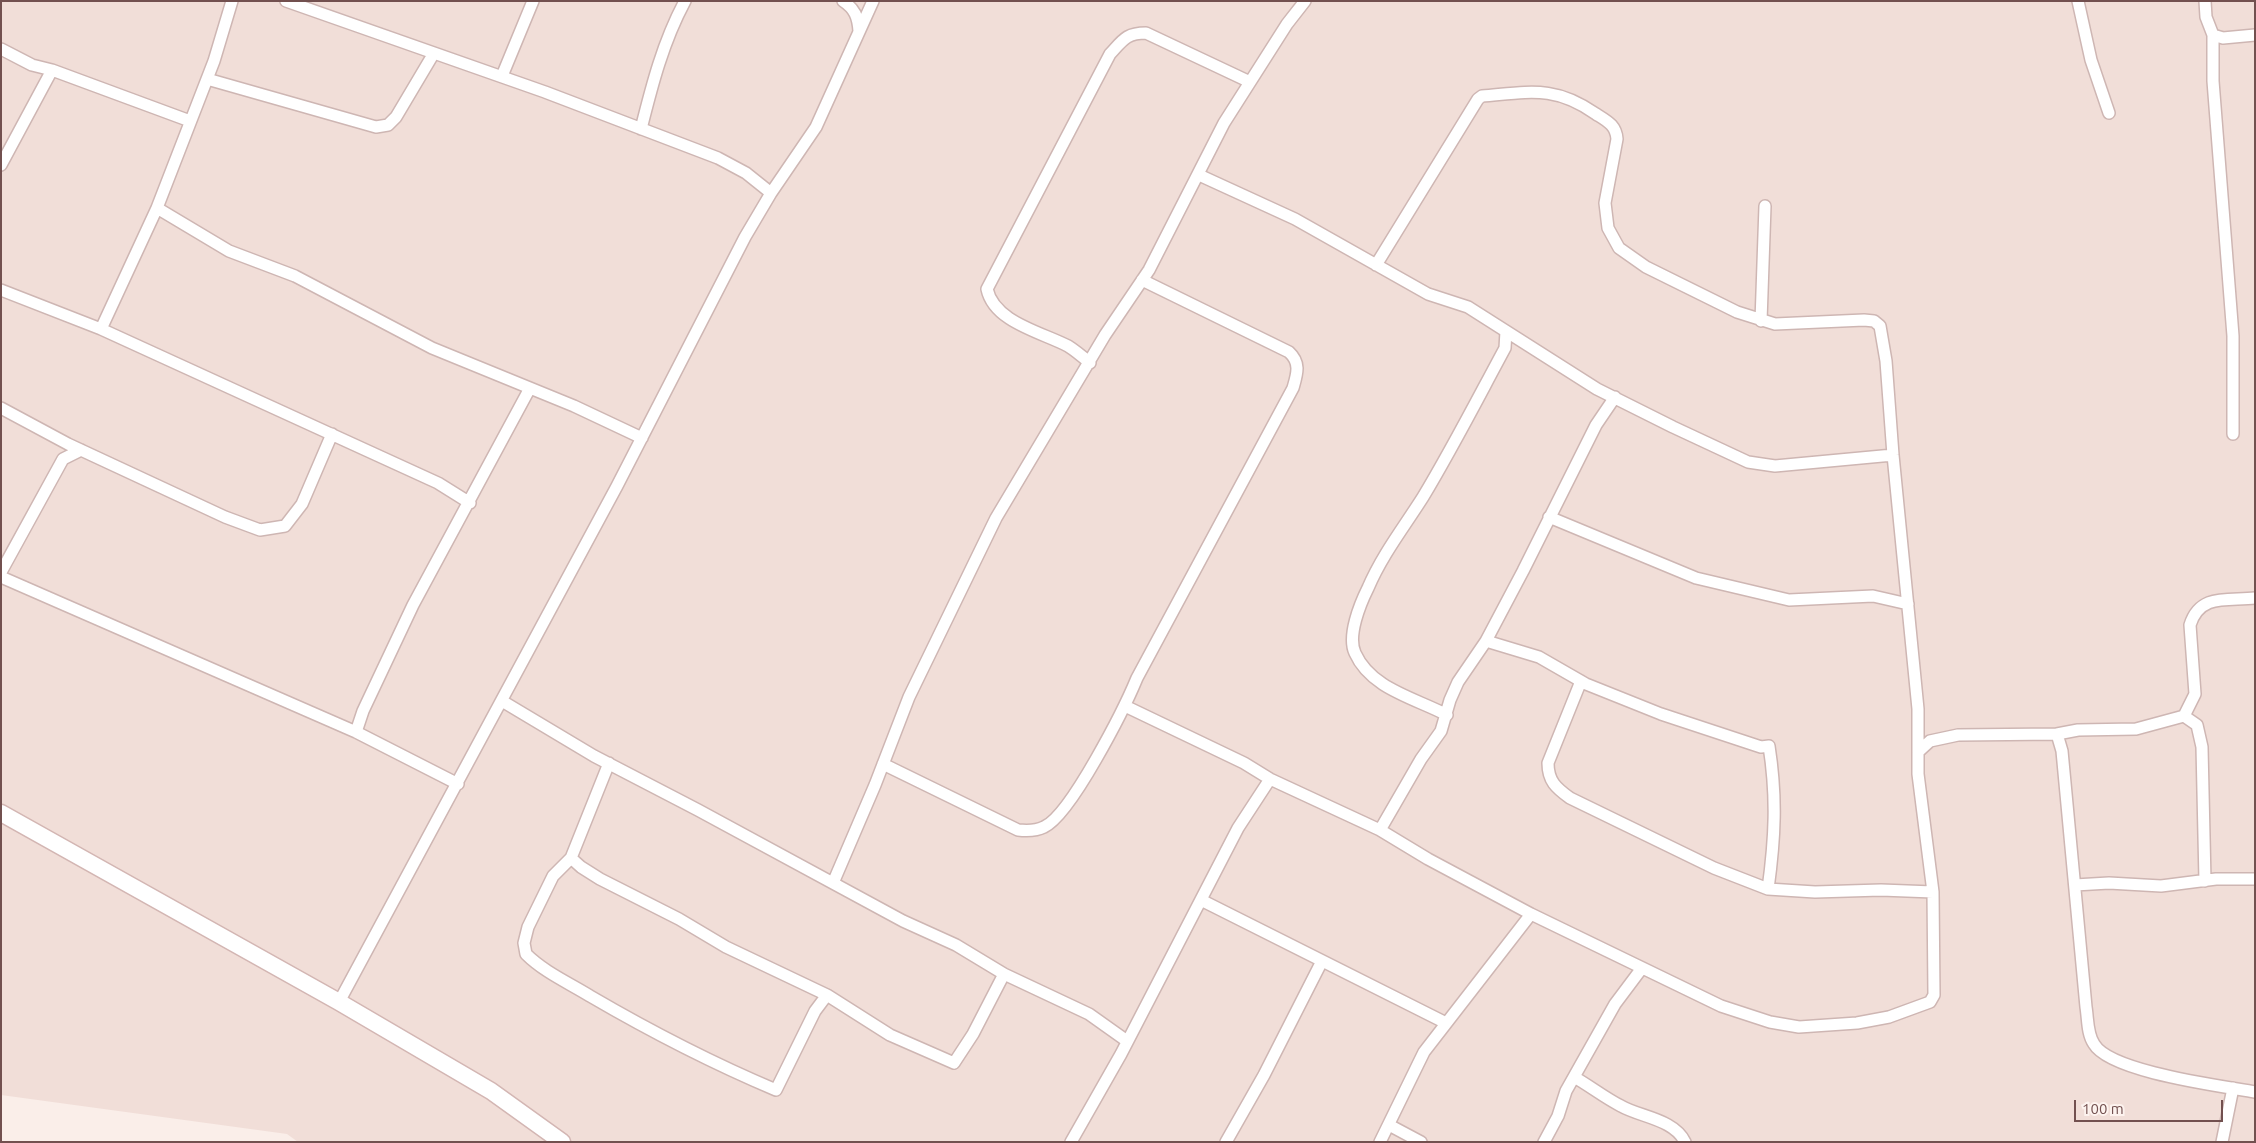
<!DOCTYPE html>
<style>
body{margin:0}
#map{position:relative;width:2256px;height:1143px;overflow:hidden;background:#faeee9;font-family:Ubuntu,sans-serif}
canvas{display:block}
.frame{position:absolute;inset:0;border:2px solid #72504f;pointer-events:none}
.scale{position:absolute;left:2074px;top:1100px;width:149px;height:22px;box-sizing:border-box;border:2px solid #72504f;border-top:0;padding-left:6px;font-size:15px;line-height:18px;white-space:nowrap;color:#72504f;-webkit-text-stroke:4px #fdf3ef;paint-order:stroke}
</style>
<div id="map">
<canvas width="2256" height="1143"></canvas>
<div class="frame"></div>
<div class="scale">100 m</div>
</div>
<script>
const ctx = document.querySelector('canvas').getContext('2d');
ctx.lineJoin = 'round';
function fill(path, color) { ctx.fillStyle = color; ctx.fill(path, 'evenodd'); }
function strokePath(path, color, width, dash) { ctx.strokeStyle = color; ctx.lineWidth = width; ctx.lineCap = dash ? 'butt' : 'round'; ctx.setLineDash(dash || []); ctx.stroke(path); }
const residential = new Path2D(`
 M1 1H2255V1142H298L287 1134 1 1095Z`);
const minor = new Path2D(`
 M232 1 214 61 157 208 229 251 295 276 432 348 574 406 642 438
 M286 1 545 92 718 158 746 173 771 193
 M843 1C855 9 858 17 859 31
 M2078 1 2091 60 2109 113
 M2205 1 2206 17 2213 35 2223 38 2255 35
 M2213 35V81L2233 336V434
 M1 49 32 65 52 70 190 121
 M502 76 533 1
 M207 79 376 127 388 125 396 117 434 53
 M641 129C652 85 663 42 685 1
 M1 165 52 70
 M1199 175 1295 219 1428 294 1468 307 1597 389 1673 427 1748 462 1775 466 1893 455
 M1 290 101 329 438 483 470 503
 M1761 321 1765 206
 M101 329 157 208
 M1090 363C1083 357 1076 351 1068 346 1041 332 994 322 987 289L1110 54C1123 40 1126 33 1146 33L1250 82
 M1 408 68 444 225 517 260 530 285 526 302 504 332 434
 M1549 517 1696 578 1789 600 1873 596 1908 604
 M1 572 63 459 81 450
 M1 577 356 732 458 784
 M1486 641 1539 657 1586 684 1661 714 1761 747 1769 746C1777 797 1775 838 1768 889
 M1581 681 1548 763C1548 781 1556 788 1570 798L1714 868 1768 889 1815 892 1881 890 1933 892
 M502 701 594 756 698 810 903 921 956 945 1004 974 1089 1014 1127 1041
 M1125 706 1244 763 1270 779 1380 830 1428 859 1531 914 1721 1006 1770 1022 1799 1027 1857 1023 1889 1017 1930 1002 1934 995 1933 892 1918 774V709L1893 455 1886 361 1880 326 1874 321 1864 320 1775 324 1737 312 1646 267 1619 248 1608 228 1605 203 1617 139C1616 125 1607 121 1596 114 1555 85 1530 92 1482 96L1478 99 1376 265
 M1447 715C1415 698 1371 689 1355 653 1347 636 1360 604 1368 588 1382 555 1404 527 1423 497 1452 449 1478 398 1505 348L1506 331
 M2184 716 2197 725 2202 747 2205 881
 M356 732 363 711 413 605 530 388
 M2057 734 2078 730 2136 729 2184 716 2195 694 2190 625C2200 593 2228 601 2255 598
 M1918 752 1930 741 1958 735 2057 734 2062 751 2086 1007C2088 1019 2087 1034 2094 1044 2110 1072 2222 1086 2255 1092
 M609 763 571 858 553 876 528 927 524 943 526 954C544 972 569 983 590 996 650 1031 712 1063 776 1090L815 1011 827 995
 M883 764 1018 830C1027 831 1036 831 1044 827 1071 815 1125 707 1137 678L1293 388C1297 374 1301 363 1289 352L1142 280
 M1380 830 1421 759 1441 731 1450 700 1458 682 1486 641 1523 571 1596 425 1615 397
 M571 858 581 867 600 879 679 919 726 947 827 995 890 1035 954 1063 973 1034 1004 974
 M833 883 875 785 909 697 996 518 1105 335 1149 270 1224 123 1287 24 1305 1
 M2075 885 2109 883 2161 886 2216 879H2255
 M1201 900 1446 1023
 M339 1002 617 486 745 237 771 193 816 127 873 1
 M1574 1077C1590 1086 1605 1098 1621 1106 1640 1117 1674 1119 1685 1142
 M1389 1125 1421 1142
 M1071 1142 1121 1054 1238 828 1270 779
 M1226 1142 1264 1075 1322 961
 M1380 1142 1424 1052 1531 914
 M1544 1142 1558 1116 1566 1091 1615 1004 1642 968
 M2222 1142 2233 1088`);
const secondary = new Path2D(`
 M1 813 339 1002 491 1091 562 1142`);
fill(residential, '#f1ded8');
strokePath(minor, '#ceb6b3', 14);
strokePath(secondary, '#d3b6b3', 19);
strokePath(minor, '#fff', 11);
strokePath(secondary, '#fff', 16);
</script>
